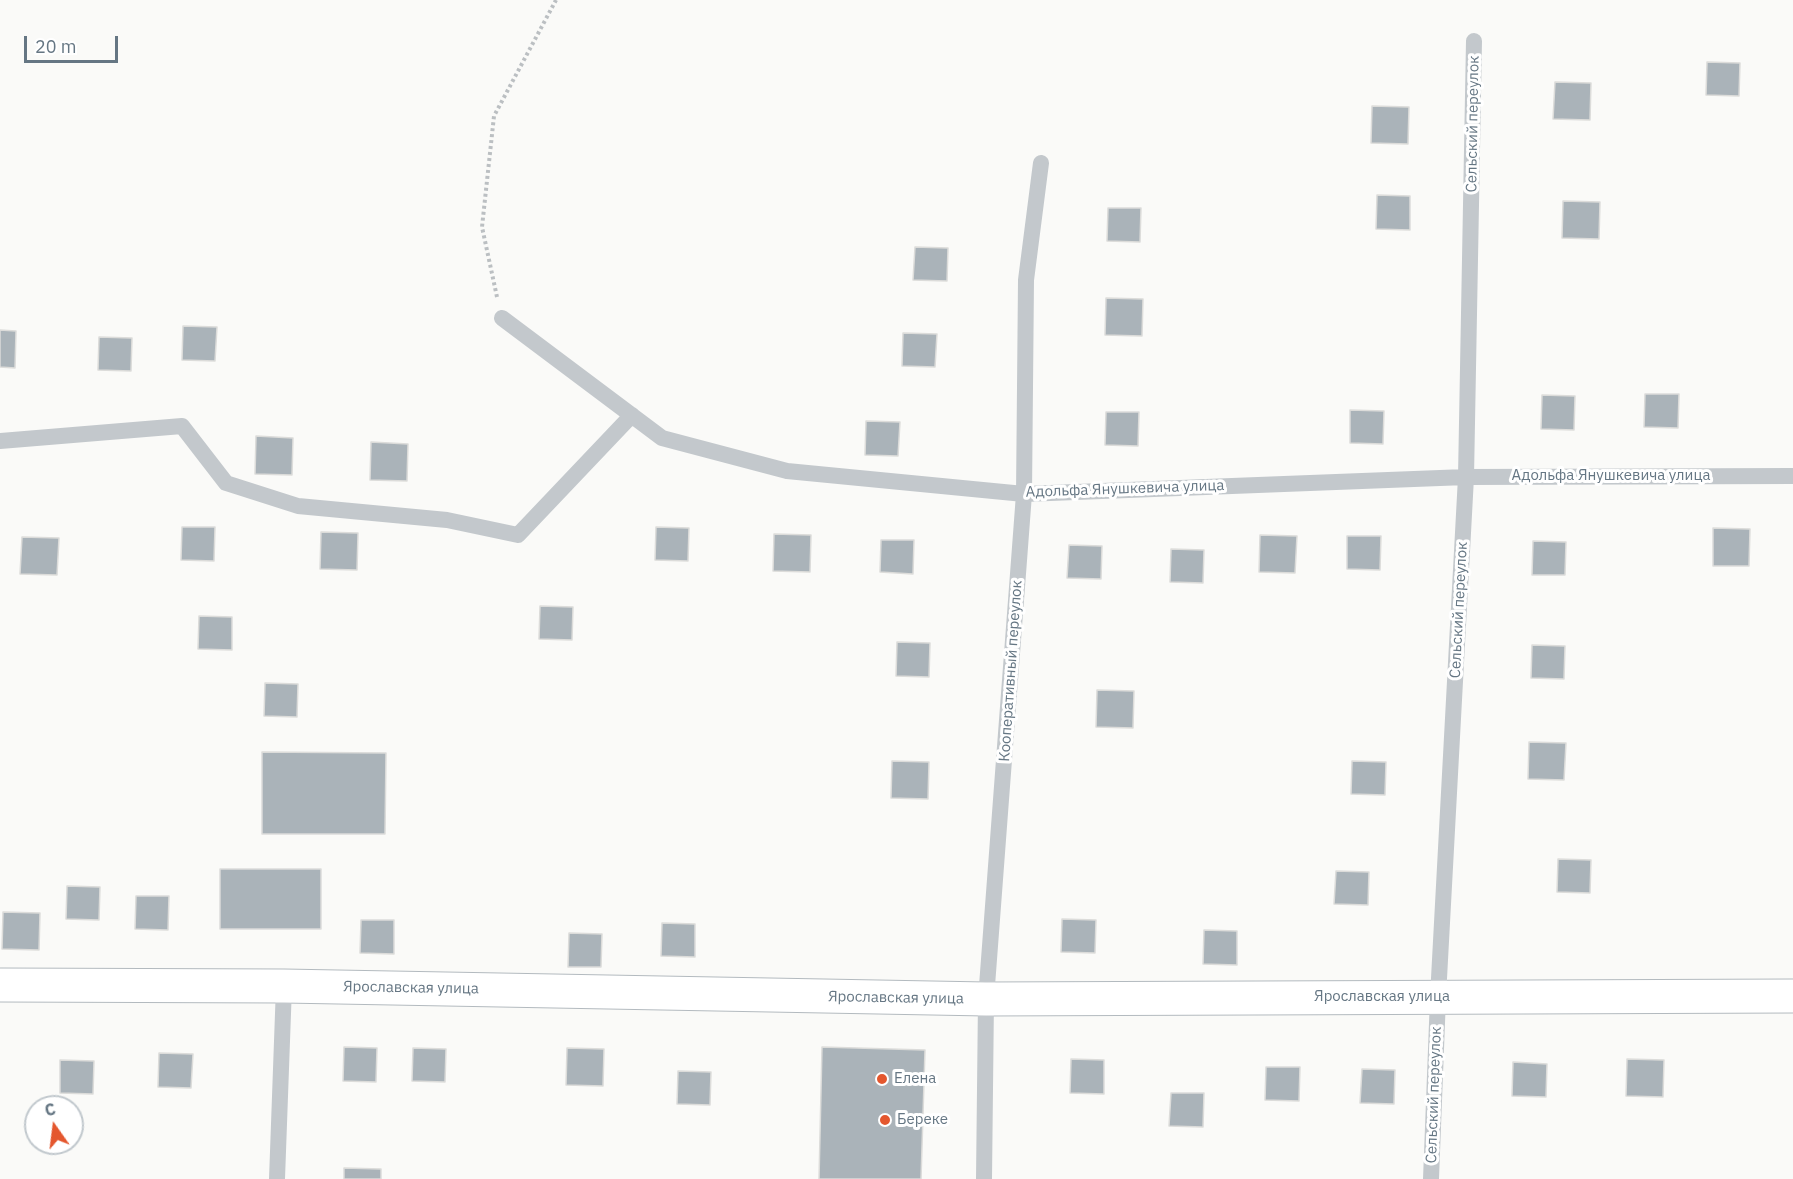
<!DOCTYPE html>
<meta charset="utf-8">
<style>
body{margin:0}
#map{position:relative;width:1793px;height:1179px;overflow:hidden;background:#fafaf8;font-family:"IBM Plex Sans",sans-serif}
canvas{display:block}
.north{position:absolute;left:24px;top:1095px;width:60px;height:60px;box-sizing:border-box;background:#fff;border:2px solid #c1c8cd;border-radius:50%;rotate:346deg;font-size:16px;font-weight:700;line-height:24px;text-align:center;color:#657683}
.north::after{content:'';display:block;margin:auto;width:21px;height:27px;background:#e4572e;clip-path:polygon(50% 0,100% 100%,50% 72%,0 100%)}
.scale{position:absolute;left:24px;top:36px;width:94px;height:27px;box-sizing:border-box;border:3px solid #657683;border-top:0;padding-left:8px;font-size:18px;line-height:21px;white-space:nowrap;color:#657683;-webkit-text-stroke:4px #fff;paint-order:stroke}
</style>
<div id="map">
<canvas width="1793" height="1179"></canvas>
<div class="north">С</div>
<div class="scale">20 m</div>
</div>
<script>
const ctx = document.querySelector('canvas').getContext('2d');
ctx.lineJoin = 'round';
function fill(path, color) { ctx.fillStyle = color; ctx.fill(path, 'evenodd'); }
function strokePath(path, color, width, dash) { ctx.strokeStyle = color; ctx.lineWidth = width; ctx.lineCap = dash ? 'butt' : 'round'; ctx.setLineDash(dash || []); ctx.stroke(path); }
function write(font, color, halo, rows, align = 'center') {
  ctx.font = font + ' "IBM Plex Sans",sans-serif'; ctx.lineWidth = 6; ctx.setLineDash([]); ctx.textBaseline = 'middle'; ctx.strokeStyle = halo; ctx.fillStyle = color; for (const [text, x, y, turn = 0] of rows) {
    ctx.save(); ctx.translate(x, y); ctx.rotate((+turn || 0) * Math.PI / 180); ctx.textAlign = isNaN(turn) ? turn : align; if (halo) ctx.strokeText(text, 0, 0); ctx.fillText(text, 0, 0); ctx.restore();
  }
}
const building = new Path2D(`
 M1707 62 1740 63 1739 96 1706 95Z
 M1555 82 1591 83 1590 120 1553 119Z
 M1372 106 1409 107 1408 144 1371 143Z
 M1377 195 1410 196V230L1376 229Z
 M1563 201 1600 202 1599 239 1562 238Z
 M1108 208H1141L1140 242 1107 241Z
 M915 247 948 248 947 281 913 280Z
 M1106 298 1143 299 1142 336 1105 335Z
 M183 326 217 327 215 361 182 360Z
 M0 330 16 331 15 368 0 367Z
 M903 333 937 334 935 367 902 366Z
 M99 337 132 338 131 371 98 370Z
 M1645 394H1679L1678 428 1644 427Z
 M1542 395 1575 396 1574 430 1541 429Z
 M1350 410 1384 411 1383 444 1350 443Z
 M1106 412H1139L1138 446 1105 445Z
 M866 421 900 422 898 456 865 455Z
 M256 436 293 438 292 475 255 474Z
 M371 442 408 444 407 481 370 480Z
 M182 527H215L214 561 181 560Z
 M656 527 689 528 688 561 655 560Z
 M1713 528 1750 529 1749 566H1713Z
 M321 532 358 533 357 570 320 569Z
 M774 534 811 535 810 572 773 571Z
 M1260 535 1297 536 1295 573 1259 572Z
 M1347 536H1381L1380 570 1347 569Z
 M22 537 59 538 57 575 20 574Z
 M881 540H914L913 574 880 572Z
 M1533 541 1566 542 1565 575H1532Z
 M1069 545 1102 546 1101 579 1067 578Z
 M1171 549 1204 550 1203 583 1170 582Z
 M540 606 573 607 572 640 539 639Z
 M199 616 232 617V650L198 649Z
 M897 642 930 643 929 677 896 676Z
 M1532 645 1565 646 1564 679 1531 678Z
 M265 683 298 684 297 717 264 716Z
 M1097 690 1134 691 1133 728 1096 727Z
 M1529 742 1566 743 1564 780 1528 779Z
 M262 752 386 753 385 834H262Z
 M892 761 929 762 928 799 891 798Z
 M1352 761 1386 762 1385 795 1351 794Z
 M1558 859 1591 860 1590 893 1557 892Z
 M220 869H321V929H220Z
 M1336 871 1369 872 1368 905 1334 904Z
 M67 886 100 887 99 920 66 919Z
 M136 896H169L168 930 135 929Z
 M3 912 40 913 39 950 2 949Z
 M1062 919 1096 920 1095 953 1061 952Z
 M361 920H394V954L360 953Z
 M662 923 695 924V957L661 956Z
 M1204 930 1237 931V965L1203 964Z
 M569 933 602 934 601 967H568Z
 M344 1047 377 1048 376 1082 343 1081Z
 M822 1047 925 1050 921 1179H819Z
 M413 1048 446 1049 445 1082 412 1081Z
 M567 1048 604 1049 603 1086 566 1085Z
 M159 1053 193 1054 191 1088 158 1087Z
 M1071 1059 1104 1060V1094L1070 1093Z
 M1627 1059 1664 1060 1663 1097 1626 1096Z
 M60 1060 94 1061 93 1094 60 1093Z
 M1513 1062 1547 1064 1546 1097 1512 1096Z
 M1266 1067H1300L1299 1101 1265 1100Z
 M1362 1069 1395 1070 1394 1104 1360 1103Z
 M678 1071 711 1072 710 1105 677 1104Z
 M1171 1093H1204L1203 1127 1169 1126Z
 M344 1168 381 1169V1179H344Z`);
const path = new Path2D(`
 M497 297 482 227 494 116 556 0`);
const service = new Path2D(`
 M502 318 662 438 787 471 1024 494 1466 477 1793 476
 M0 441 182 426 226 483 298 506 447 520 518 535 632 415
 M277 1179 284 986
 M984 1179 986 999 1024 494 1026 280 1041 163
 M1431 1179 1438 997 1466 477 1474 41`);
const secondary = new Path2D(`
 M0 985 284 986 986 999 1793 996`);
const markers = [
 [882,1079,6,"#e4572e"],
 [885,1120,6,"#e4572e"]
];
const streetNames = [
 ["Сельский переулок",1473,124,-89],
 ["Адольфа Янушкевича улица",1611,476],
 ["Адольфа Янушкевича улица",1125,489,-2],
 ["Сельский переулок",1459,610,-87],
 ["Кооперативный переулок",1011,671,-86],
 ["Ярославская улица",411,988,1],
 ["Ярославская улица",1382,997],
 ["Ярославская улица",896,998,1],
 ["Сельский переулок",1434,1095,-88]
];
const poiNames = [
 ["Елена",894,1079],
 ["Береке",897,1120]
];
fill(building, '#aab3b9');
strokePath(building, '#dcdcda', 1.5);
strokePath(secondary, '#b3babf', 35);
strokePath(path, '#bbbfc2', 4, [3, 3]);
strokePath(service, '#c3c8cc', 16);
strokePath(secondary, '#fff', 33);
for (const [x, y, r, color] of markers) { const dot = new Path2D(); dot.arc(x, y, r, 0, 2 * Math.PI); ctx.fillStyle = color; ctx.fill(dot); strokePath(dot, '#fff', 2); }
write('15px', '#657683', '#fff', streetNames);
write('15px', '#657683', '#fff', poiNames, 'left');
</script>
